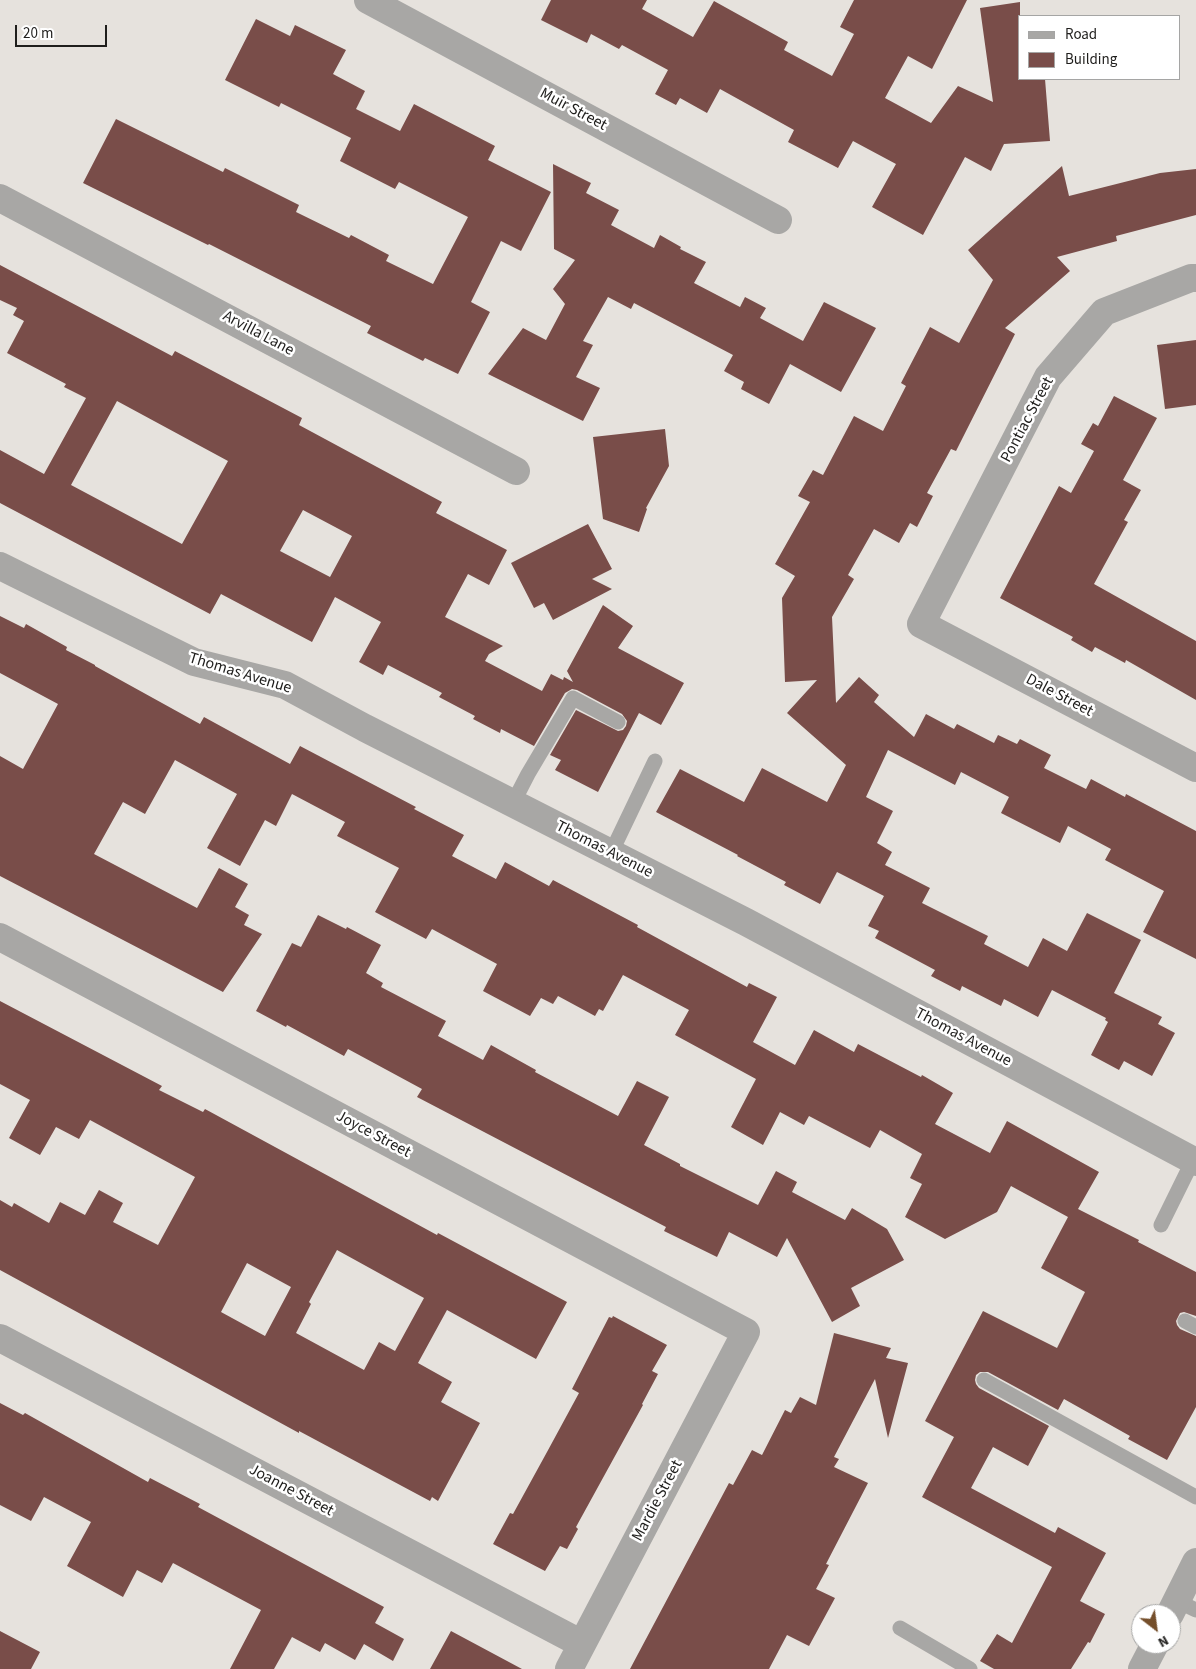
<!DOCTYPE html>
<style>
body{margin:0}
#map{position:relative;width:1196px;height:1669px;overflow:hidden;background:#e6e2dd;font-family:"Source Sans 3",sans-serif}
canvas{display:block}
.legend{position:absolute;left:1018px;top:15px;width:162px;height:65px;box-sizing:border-box;background:#fff;border:1px solid #a5a5a4;margin:0;padding:6px 9px;list-style:none;font-size:15px;color:#1f1e1c}
.legend li{display:flex;align-items:center;gap:10px;height:25px}
.legend b{width:25px;border:1px solid #a5a5a4}
.north{position:absolute;left:1131px;top:1604px;width:50px;height:50px;box-sizing:border-box;background:#fff;border:1px solid #a5a5a4;border-radius:50%;rotate:150deg;font-size:14px;font-weight:700;line-height:20px;text-align:center;color:#1f1e1c}
.north::after{content:'';display:block;margin:auto;width:18px;height:22px;background:#754f2b;clip-path:polygon(50% 0,100% 100%,50% 72%,0 100%)}
.scale{position:absolute;left:15px;top:25px;width:92px;height:22px;box-sizing:border-box;border:2px solid #1f1e1c;border-top:0;padding-left:6px;font-size:15px;line-height:18px;white-space:nowrap;color:#1f1e1c;-webkit-text-stroke:4px #fff;paint-order:stroke}
</style>
<div id="map">
<canvas width="1196" height="1669"></canvas>
<ul class="legend">
<li><b style="height:6px;background:#a8a7a5"></b>Road</li>
<li><b style="height:14px;background:#794d49"></b>Building</li>
</ul>
<div class="north">N</div>
<div class="scale">20 m</div>
</div>
<script>
const ctx = document.querySelector('canvas').getContext('2d');
ctx.lineJoin = 'round';
function fill(path, color) { ctx.fillStyle = color; ctx.fill(path, 'evenodd'); }
function strokePath(path, color, width, dash) { ctx.strokeStyle = color; ctx.lineWidth = width; ctx.lineCap = dash ? 'butt' : 'round'; ctx.setLineDash(dash || []); ctx.stroke(path); }
function write(font, color, halo, rows, align = 'center') {
  ctx.font = font + ' "Source Sans 3",sans-serif'; ctx.lineWidth = 5; ctx.setLineDash([]); ctx.textBaseline = 'middle'; ctx.strokeStyle = halo; ctx.fillStyle = color; for (const [text, x, y, turn = 0] of rows) {
    ctx.save(); ctx.translate(x, y); ctx.rotate((+turn || 0) * Math.PI / 180); ctx.textAlign = isNaN(turn) ? turn : align; if (halo) ctx.strokeText(text, 0, 0); ctx.fillText(text, 0, 0); ctx.restore();
  }
}
const building = new Path2D(`
 M551 0H647L642 9 693 37 714 1 788 42 784 50 832 76 854 34 840 27 854 0H967L932 69 908 56 885 98 931 123 958 86 993 102 980 8 1020 2V79H1045L1050 141 1004 144 991 171 965 157 923 235 872 207 896 164 853 141 838 168 788 142 794 130 720 89 707 113 680 98 676 105 655 94 668 70 622 45 619 49 591 34 587 43 541 20Z
 M256 19 290 36 295 25 346 50 333 74 365 91 356 109 400 131 414 104 495 146 488 160 551 192 521 251 501 241 471 302 490 312 458 374 425 358 423 361 367 333 371 326 209 244 208 245 83 183 116 119 223 172 225 168 299 205 296 212 349 238 351 235 389 255 386 261 433 284 468 217 399 182 395 189 340 161 351 138 281 103 279 107 225 80Z
 M553 164 591 183 586 193 619 210 611 225 654 248 660 235 681 247 680 249 706 262 694 283 740 307 745 297 766 308 760 318 803 341 824 302 876 328 841 392 790 364 769 404 741 389 744 382 724 371 733 355 634 303 631 309 608 297 583 341 593 345 576 377 600 388 583 421 488 374 523 328 546 340 565 304 553 289 575 260 554 249Z
 M1062 166 1069 196 1160 173 1196 169V215L1116 236 1117 241 1057 257 1070 271 1005 328 1015 334 956 451 951 449 927 493 933 496 917 527 910 523 899 543 874 529 848 575 854 579 832 617 836 703 859 677 879 695 874 702 914 737 926 714 954 729 957 724 994 743 998 735 1017 744 1020 739 1051 755 1044 768 1086 789 1091 779 1125 797 1126 794 1196 831V959L1143 932 1164 891 1105 860 1111 849 1068 826 1060 843 1001 813 1009 797 961 772 955 785 888 750 866 797 893 811 877 843 892 852 885 865 930 888 922 903 988 936 984 944 1028 967 1043 938 1067 951 1087 913 1141 940 1114 993 1162 1017 1158 1024 1175 1033 1152 1076 1124 1061 1119 1070 1091 1055 1108 1022 1105 1020 1106 1018 1052 990 1038 1017 1004 999 1001 1006 962 986 960 991 931 976 935 970 875 938 879 931 868 926 884 896 837 872 820 904 784 885 786 882 737 856 738 855 656 812 680 769 744 802 762 768 827 802 846 765 787 713 817 680 785 682 782 598 795 576 775 564 810 502 798 496 813 470 823 475 854 416 883 431 906 386 901 383 930 327 959 343 993 280 968 250Z
 M0 265 172 356 175 351 302 418 299 425 442 502 436 513 507 550 489 585 468 574 445 617 503 646 489 654 485 661 542 691 551 674 563 680 564 677 573 682 567 671 603 605 633 626 618 648 684 683 661 725 639 713 598 792 555 770 561 760 550 755 576 710 618 731 623 730 626 726 627 721 622 714 577 690 572 689 565 693 534 746 501 729 500 733 473 719 475 716 439 697 442 693 388 665 383 675 359 662 381 622 335 597 312 642 221 594 210 614 0 503V450L44 474 86 398 64 387 66 384 7 353 24 321 13 315 17 308 0 300ZM117 401 228 461 182 544 71 485ZM303 510 352 536 330 577 280 551Z
 M1196 340V405L1165 409 1157 345Z
 M1114 396 1157 418 1123 480 1141 490 1124 520 1128 522 1094 584 1196 641V700L1126 660 1125 663 1095 647 1092 652 1071 640 1073 637 1000 598 1059 486 1071 493 1094 451 1081 444 1093 423 1098 426Z
 M665 429 669 466 646 508 647 509 639 532 603 519 593 437Z
 M588 524 612 569 592 579 612 589 553 620 544 603 534 608 511 563Z
 M0 616 24 628 26 624 67 647 66 650 95 665V666L200 724 204 717 290 764 300 746 416 807 414 809 464 835 452 856 496 879 505 862 549 886 553 880 638 925 637 927 747 987 749 983 777 997 753 1042 795 1065 814 1030 854 1052 858 1044 921 1077 922 1075 953 1093 935 1124 990 1153 1007 1121 1099 1172 1078 1209 1139 1240 1138 1242 1196 1272V1316L1184 1312 1180 1313 1176 1321 1177 1325 1180 1329 1196 1336V1407L1167 1460 1128 1439 1130 1436 1064 1399 1058 1410 988 1372H980L976 1375 975 1380 976 1384 979 1388 1049 1426 1028 1466 993 1447 971 1488 1055 1533 1058 1527 1106 1553 1080 1601 1105 1614 1090 1643 1088 1642 1071 1669H994L980 1661 997 1634 1012 1643 1052 1567 922 1497 954 1437 925 1421 983 1311 1057 1348 1085 1292 1041 1268 1068 1217 1011 1186 997 1212 945 1239 905 1217 922 1184 910 1178 922 1154 880 1130 870 1148 809 1116 804 1125 780 1112 763 1145 731 1127 756 1079 675 1035 689 1010 623 975 603 1011 599 1009 595 1016 558 996 553 1004 541 998 530 1016 483 991 497 964 432 929 426 939 375 912 399 868 337 836 345 822 292 794 276 826 265 820 240 866 207 848 237 794 175 760 145 814 123 802 94 854 197 908 219 868 248 884 235 907 249 915 244 925 262 934 223 992 0 876V756L23 769 58 704 0 673Z
 M318 915 346 929 347 927 381 945 366 973 383 983 381 987 446 1021 438 1036 483 1060 491 1045 536 1070 535 1072 618 1116 637 1081 669 1097 644 1145 680 1164V1166L758 1205 776 1171 797 1182 792 1192 845 1220 852 1208 887 1229 904 1260 851 1288 860 1306 832 1322 787 1238 777 1257 729 1232 717 1257 664 1231 666 1227 417 1097 422 1089 348 1049 344 1056 287 1025 286 1027 256 1011 292 943 301 947Z
 M0 1001 162 1086 159 1090 203 1112 205 1109 437 1235 438 1233 567 1302 536 1359 447 1310 418 1363 452 1382 441 1402 480 1423 438 1501 432 1497 430 1501 299 1431V1433L0 1270V1200L12 1207 14 1203 49 1223 60 1202 85 1215 99 1190 123 1203 113 1222 158 1245 195 1177 90 1120 79 1139 56 1127 40 1155 9 1138 30 1100 0 1084ZM337 1250 424 1298 395 1351 379 1342 364 1370 296 1333 311 1304 309 1302ZM247 1263 291 1287 265 1336 221 1312Z
 M613 1316 667 1345 652 1371 658 1374 642 1404 643 1405 576 1527 578 1529 567 1549 560 1546 545 1571 493 1544 510 1513 513 1514 547 1452 579 1393 572 1389 609 1317 612 1318Z
 M834 1333 891 1348 886 1358 908 1363 888 1438 875 1379 834 1457 839 1459 834 1467 868 1483 826 1564 829 1565 816 1589 835 1598 809 1646 787 1635 769 1669H630L729 1483 733 1485 752 1450 762 1455 785 1410 791 1413 800 1397 816 1405Z
 M0 1403 23 1415 25 1413 148 1482 150 1478 200 1504 198 1507 384 1607 375 1623 404 1639 393 1661 364 1644 355 1660 325 1643 320 1652 292 1637 274 1669H230L261 1610 173 1563 162 1583 137 1570 123 1597 67 1566 91 1522 44 1497 31 1521 0 1505Z
 M0 1631 40 1652 31 1669H0Z
 M451 1631 522 1669H430Z`);
const lane = new Path2D(`
 M513 803 528 774 573 698 618 722
 M611 853 655 761
 M1161 1225 1193 1160
 M1185 1321 1196 1327
 M984 1380 1196 1497
 M1177 1601 1196 1610
 M900 1628 970 1669`);
const street = new Path2D(`
 M368 0 778 220
 M0 198 516 471
 M1196 278H1191L1104 312 1048 377 921 624 1196 768
 M0 566 194 662 285 685 365 728 746 922 1196 1162
 M0 937 746 1332 569 1669
 M0 1338 582 1644
 M1170 1614 1196 1562
 M1142 1669 1155 1644`);
const streetNames = [
 ["Muir Street",573,110,28],
 ["Arvilla Lane",258,334,28],
 ["Pontiac Street",1028,420,-62],
 ["Thomas Avenue",240,674,17],
 ["Dale Street",1059,696,28],
 ["Thomas Avenue",604,850,27],
 ["Thomas Avenue",963,1038,28],
 ["Joyce Street",373,1135,28],
 ["Joanne Street",291,1491,28],
 ["Mardie Street",658,1501,-62]
];
fill(building, '#794d49');
strokePath(lane, '#a8a7a5', 15);
strokePath(street, '#a8a7a5', 28);
write('16px', '#1f1e1c', '#fff', streetNames);
</script>
